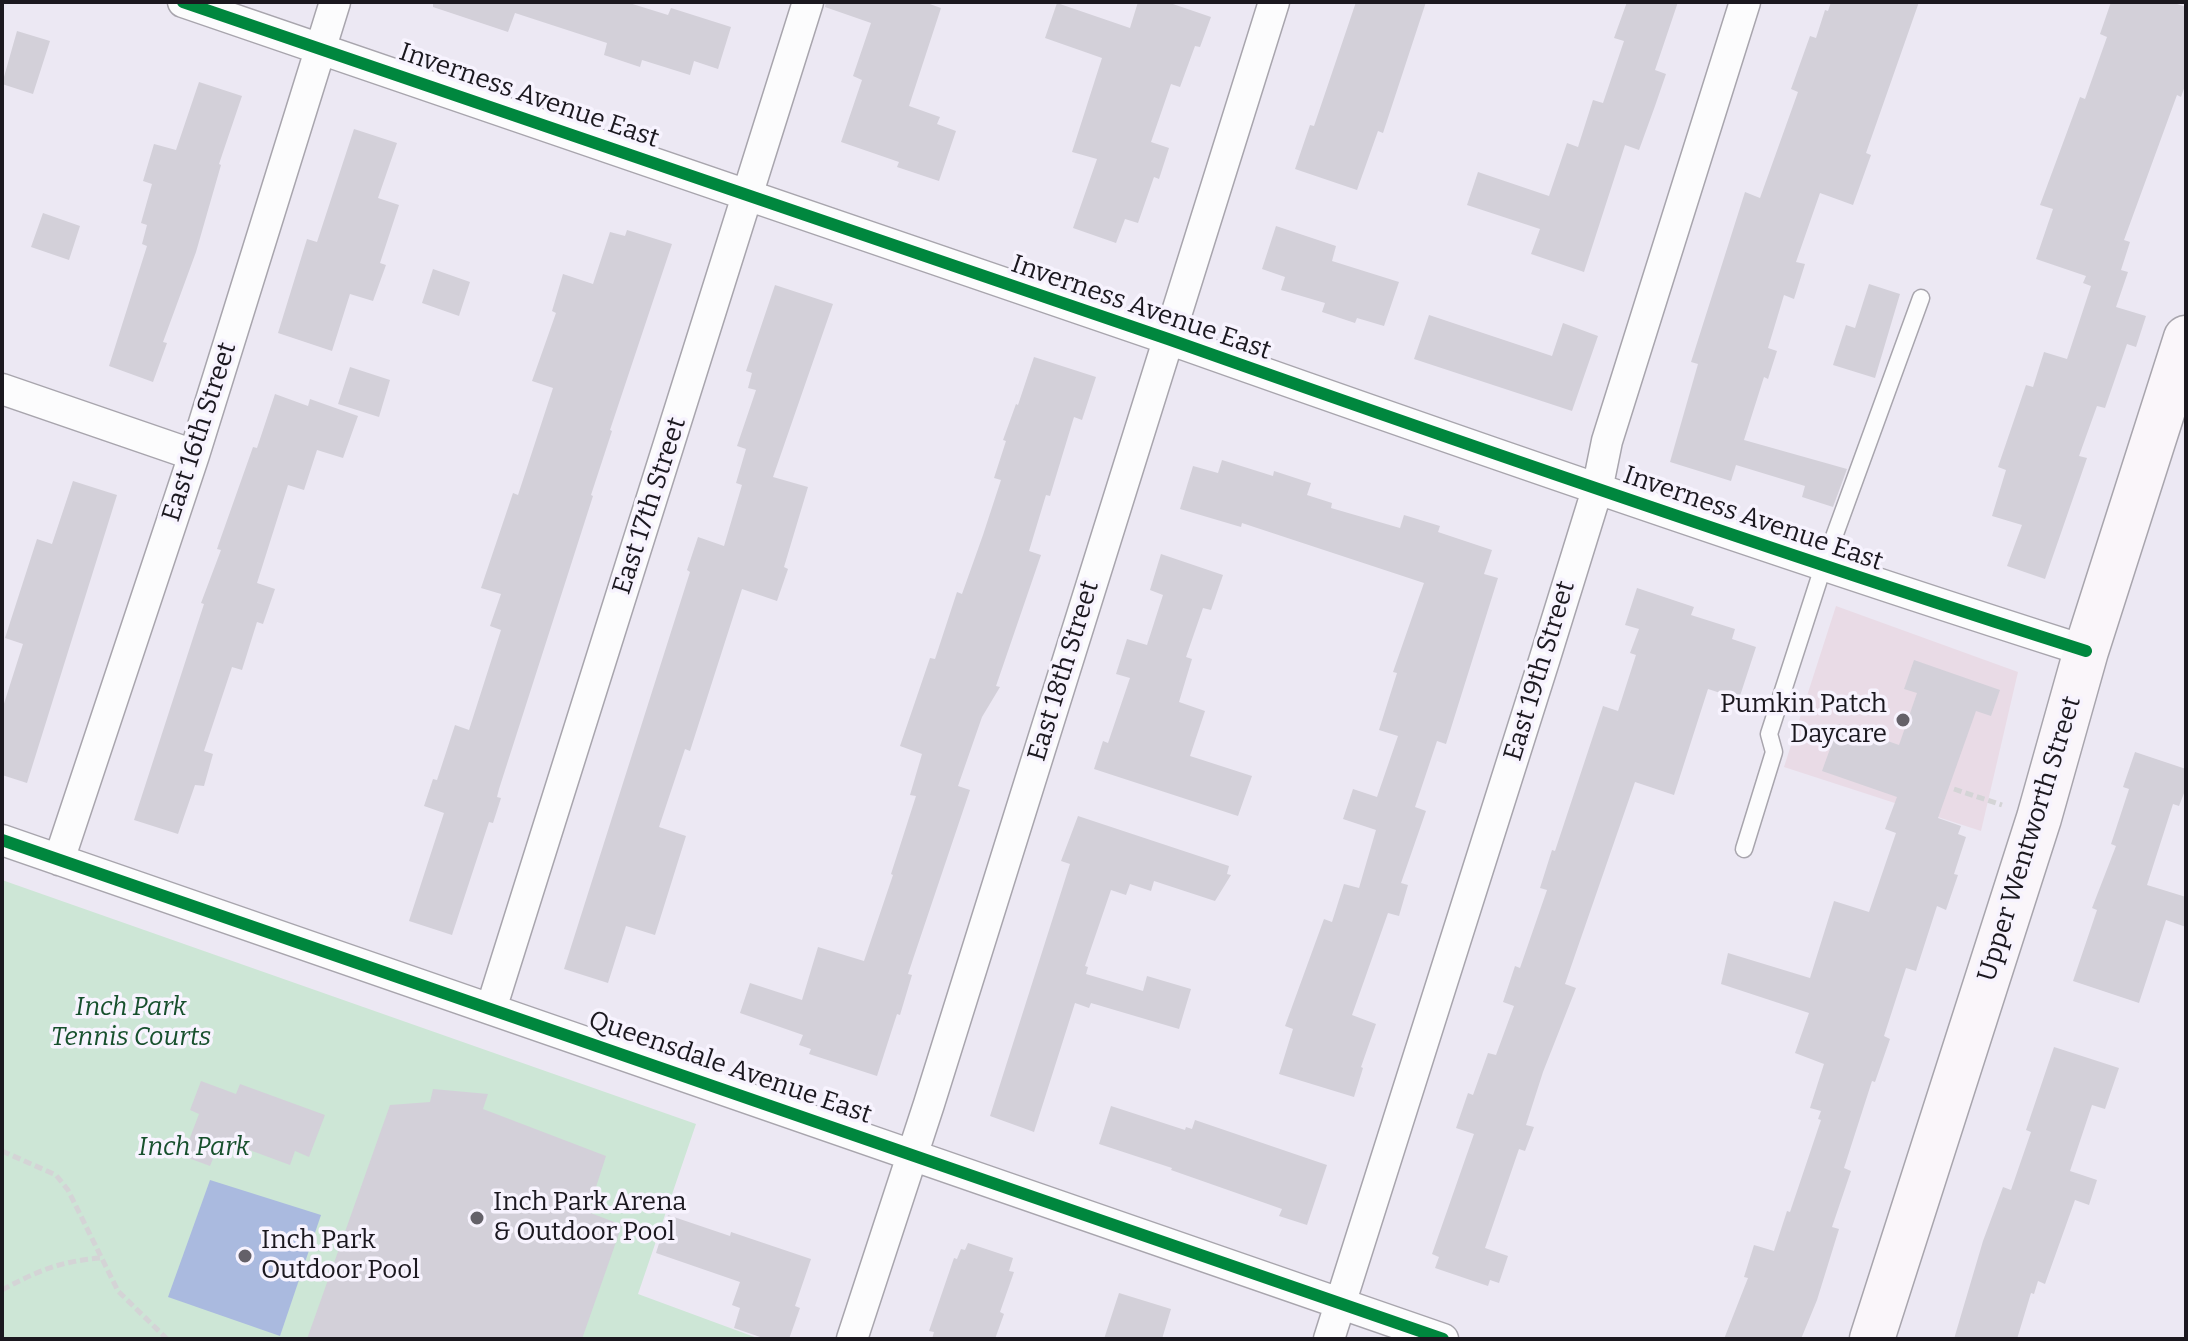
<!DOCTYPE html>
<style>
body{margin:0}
#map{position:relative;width:2188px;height:1341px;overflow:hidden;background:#ece8f3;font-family:Bitter,serif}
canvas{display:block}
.frame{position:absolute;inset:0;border:4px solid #1b181f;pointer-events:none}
</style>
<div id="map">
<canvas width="2188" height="1341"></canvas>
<div class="frame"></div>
</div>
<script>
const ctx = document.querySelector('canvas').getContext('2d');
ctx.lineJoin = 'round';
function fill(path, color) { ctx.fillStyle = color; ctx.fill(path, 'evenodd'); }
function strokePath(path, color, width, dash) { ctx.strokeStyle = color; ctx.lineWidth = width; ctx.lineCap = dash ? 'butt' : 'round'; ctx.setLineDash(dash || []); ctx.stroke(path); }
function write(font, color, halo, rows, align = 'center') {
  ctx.font = font + ' Bitter,serif'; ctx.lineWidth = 7; ctx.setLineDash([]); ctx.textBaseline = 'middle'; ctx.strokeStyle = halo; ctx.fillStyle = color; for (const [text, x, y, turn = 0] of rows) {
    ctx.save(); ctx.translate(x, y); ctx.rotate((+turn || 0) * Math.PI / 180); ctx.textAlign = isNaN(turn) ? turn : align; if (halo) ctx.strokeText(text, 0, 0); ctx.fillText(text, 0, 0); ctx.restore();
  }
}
const education = new Path2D(`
 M1836 606 2018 672 1981 831 1784 767Z`);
const green = new Path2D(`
 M2 880 696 1124 638 1294 760 1339H2Z`);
const water = new Path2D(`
 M210 1180 321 1215 280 1336 168 1297Z`);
const building = new Path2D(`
 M433 2H626L668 15 671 8 731 27 718 69 694 61 690 75 642 60 640 67 604 55 607 43 515 13 508 32 433 7Z
 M826 2H924L941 8 909 106 940 117 937 124 956 131 939 181 897 167 899 162 841 142 862 80 853 76 871 23 825 7Z
 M1138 2H1167L1211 17 1200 47 1195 46 1180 87 1171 84 1151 142 1169 148 1159 179 1154 177 1138 223 1125 219 1116 243 1073 228 1097 159 1072 152 1102 58 1045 38 1057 3 1130 28Z
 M1356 2H1426L1383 133 1378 131 1357 190 1295 169 1310 125 1314 126Z
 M1627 2H1678L1655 70 1666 74 1655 106 1639 150 1625 145 1584 272 1531 254 1540 229 1467 205 1478 172 1549 196 1567 143 1578 147 1593 100 1603 103 1624 41 1614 38Z
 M1831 2H1919L1866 153 1871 155 1853 205 1820 193 1796 262 1805 264 1794 299 1784 295 1768 348 1777 351 1768 379 1764 377 1744 440 1847 469 1833 507 1802 497 1805 486 1736 465 1731 481 1670 462 1698 364 1691 362 1745 192 1760 198 1798 92 1791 89 1810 36 1816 38 1825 10 1828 11Z
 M2111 2H2171L2186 7V83L2181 97 2177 95 2124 240 2130 242 2121 270 2128 272 2116 307 2146 316 2136 347 2127 344 2105 408 2097 406 2079 456 2087 458 2045 579 2007 566 2022 525 1992 516 2006 470 1998 467 2026 385 2033 387 2044 352 2067 359 2091 286 2083 283 2086 276 2036 259 2053 209 2040 205 2080 97 2085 99 2107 37 2100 34Z
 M17 31 50 41 33 94 2 84Z
 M199 82 242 96 219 164 221 165 196 252 163 342 167 343 153 382 109 366 147 246 142 244 147 225 141 223 152 184 143 181 154 144 176 150Z
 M354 129 397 143 378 198 399 205 380 263 386 265 373 301 350 294 332 351 278 333 307 239 317 242Z
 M43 213 80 226 69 260 31 247Z
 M1276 226 1336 246 1332 261 1399 282 1384 326 1357 318 1355 323 1322 312 1325 303 1281 290 1285 277 1262 269Z
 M627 230 672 244 610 430 612 431 591 495 593 496 499 789 497 797 501 798 493 823 489 822 452 935 409 921 444 813 424 806 433 779 437 780 455 725 469 730 501 630 490 626 501 594 481 588 513 493 518 495 553 388 532 381 556 313 552 311 563 274 593 284 610 232 625 236Z
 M433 269 470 282 459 316 422 303Z
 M1869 284 1900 294 1875 378 1833 365 1846 325 1855 328Z
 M775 285 833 304 773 477 808 487 784 567 788 569 777 601 742 589 690 751 685 749 659 827 686 836 655 935 626 926 608 983 564 969 690 572 687 570 698 537 724 546 742 485 736 483 746 449 737 446 756 390 748 388 752 373 746 371Z
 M1429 315 1552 356 1563 323 1598 336 1572 411 1414 359Z
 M1034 357 1096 377 1082 420 1074 417 1050 496 1046 495 1029 551 1041 555 996 686 1000 687 982 717 958 786 970 790 908 974 912 975 900 1015 897 1014 877 1076 809 1054 811 1049 799 1045 803 1035 740 1013 750 983 802 1000 818 947 864 961 893 875 891 874 916 796 910 795 922 754 900 746 930 658 935 659 957 592 962 594 983 535 1001 480 994 478 1006 441 1003 440 1016 404 1018 405Z
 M350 367 390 380 379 417 338 404Z
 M275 394 308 406 310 399 358 416 343 458 317 450 304 490 288 485 257 583 275 589 263 624 257 622 242 670 232 667 204 751 213 754 204 786 195 785 178 834 134 820 204 604 201 603 221 550 217 549 219 543 253 447 257 448Z
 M1222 460 1273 476 1274 471 1311 483 1307 495 1332 503 1331 508 1400 528 1404 515 1440 526 1438 532 1492 550 1484 574 1498 578 1446 744 1437 741 1415 807 1426 811 1401 883 1408 885 1399 916 1388 913 1352 1015 1376 1024 1361 1067 1363 1068 1354 1097 1279 1074 1293 1029 1285 1026 1324 919 1332 922 1344 884 1359 888 1376 830 1343 819 1353 789 1377 797 1398 736 1379 730 1397 673 1393 672 1424 583 1242 523 1241 527 1180 509 1193 466 1218 473Z
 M73 481 117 495 27 783 2 775V710L23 644 5 638 37 539 52 544Z
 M1161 554 1223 575 1211 610 1203 608 1186 657 1192 659 1179 702 1205 711 1190 756 1252 776 1238 816 1094 769 1103 741 1108 743 1130 678 1116 674 1127 639 1147 645 1163 595 1150 590Z
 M1637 588 1694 607 1691 615 1735 629 1732 639 1756 647 1739 699 1708 689 1674 795 1635 782 1565 984 1576 988 1543 1072 1526 1125 1534 1127 1525 1151 1519 1149 1485 1248 1508 1256 1499 1283 1490 1280 1488 1286 1435 1268 1439 1257 1432 1254 1474 1134 1456 1128 1468 1093 1473 1095 1488 1053 1496 1055 1514 1006 1503 1002 1515 966 1520 968 1547 890 1540 888 1552 850 1555 851 1603 706 1618 711 1636 655 1630 653 1639 629 1625 625Z
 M1914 660 2000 690 1991 716 1976 711 1938 818 1961 826 1958 834 1966 837 1954 874 1958 875 1946 910 1937 906 1916 971 1906 968 1884 1036 1890 1039 1875 1082 1872 1081 1844 1168 1851 1171 1832 1227 1839 1229 1817 1300 1801 1339H1724L1748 1278 1744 1277 1754 1245 1774 1251 1787 1211 1790 1212 1821 1120 1818 1119 1821 1111 1810 1108 1824 1064 1795 1053 1809 1013 1721 984 1728 953 1810 978 1834 901 1869 912 1896 833 1885 829 1897 797 1822 771 1839 724 1899 745 1917 693 1904 689Z
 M2135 752 2186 769V788L2179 806 2173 804 2147 885 2186 897V927L2166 920 2139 1003 2073 981 2097 910 2092 908 2116 846 2111 844 2129 789 2123 787Z
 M1078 816 1229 866 1227 874 1231 875 1215 901 1154 881 1151 891 1130 884 1126 895 1111 890 1085 966 1088 967 1086 974 1143 991 1147 976 1191 989 1179 1029 1091 1003 1089 1008 1075 1003 1034 1132 990 1116 1070 864 1061 861Z
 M2054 1047 2119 1068 2105 1109 2092 1105 2070 1171 2097 1180 2089 1205 2075 1200 2045 1284 2038 1281 2034 1294 2031 1293 2017 1339H1954L1983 1241 2003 1187 2011 1190 2031 1132 2026 1130Z
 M201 1081 236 1094 240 1084 325 1115 309 1157 295 1151 290 1165 225 1141 223 1146 219 1144 210 1166 183 1156 199 1114 190 1110Z
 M433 1089 488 1094 483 1109 606 1156 588 1212 622 1225 582 1339H307L390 1105 430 1102Z
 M1111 1106 1185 1130 1186 1127 1192 1129 1195 1120 1327 1165 1307 1225 1279 1216 1282 1209 1171 1170 1172 1168 1099 1144Z
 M668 1215 730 1236 731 1232 811 1259 795 1306 800 1308 789 1339H766L734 1328 740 1308 732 1305 740 1282 656 1253Z
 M968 1243 1013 1258 1009 1271 1014 1272 1000 1312 1004 1314 995 1339H932L934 1332 929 1331 954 1258 957 1259 961 1249 965 1250Z
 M1119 1293 1171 1309 1162 1339H1104Z`);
const path = new Path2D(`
 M1954 789 2002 805
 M2 1151 56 1175 68 1190 118 1291 167 1339
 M2 1290C37 1271 61 1261 101 1258`);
const service = new Path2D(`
 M1744 849 1774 752 1769 734 1823 567 1921 298`);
const minor = new Path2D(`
 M183 2C511 116 841 224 1168 339 1473 447 1778 553 2086 651
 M2 389 194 455
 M2 840 1443 1339
 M59 860 194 455 335 2
 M491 1009 808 2
 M852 1339 929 1104 1274 2
 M1329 1339 1544 661 1597 490 1607 441 1745 2`);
const secondary = new Path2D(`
 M1872 1339 2039 818 2086 651 2186 338`);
const cycleway = new Path2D(`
 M183 2C511 116 841 224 1168 339 1473 447 1778 553 2086 651
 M2 840 1443 1339`);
const markers = [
 [1903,720,8,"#646169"],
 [477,1218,8,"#646169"],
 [245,1256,8,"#646169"]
];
const streetNames = [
 ["Inverness Avenue East",529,96,19],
 ["Inverness Avenue East",1141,308,19],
 ["East 16th Street",200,432,-72],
 ["East 17th Street",650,506,-72],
 ["Inverness Avenue East",1753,519,19],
 ["East 18th Street",1064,671,-73],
 ["East 19th Street",1540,671,-73],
 ["Upper Wentworth Street",2030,839,-73],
 ["Queensdale Avenue East",730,1068,19]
];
const poiNames = [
 ["Pumkin Patch",1887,705,"right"],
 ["Daycare",1887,735,"right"],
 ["Inch Park Arena",493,1203],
 ["& Outdoor Pool",493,1233],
 ["Inch Park",261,1241],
 ["Outdoor Pool",261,1271]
];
const parkNames = [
 ["Inch Park",131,1008],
 ["Tennis Courts",131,1038],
 ["Inch Park",194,1148]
];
fill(education, '#e9dbe6');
fill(green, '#cde6d6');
fill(water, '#aabadf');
fill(building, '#d3d0d9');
strokePath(service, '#a8a5ad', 19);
strokePath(minor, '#a8a5ad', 33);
strokePath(secondary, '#a8a5ad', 47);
strokePath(path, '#d4d4d6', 5, [8, 4]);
strokePath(service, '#fcfcfd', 16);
strokePath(minor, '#fcfcfd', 30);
strokePath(secondary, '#faf6fa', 44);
strokePath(cycleway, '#00873e', 12);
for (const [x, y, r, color] of markers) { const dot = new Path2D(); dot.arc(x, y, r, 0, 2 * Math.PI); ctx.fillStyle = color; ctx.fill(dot); strokePath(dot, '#f7f3fe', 3); }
write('26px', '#1b181f', '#f7f3fe', streetNames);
write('26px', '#1b181f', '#f7f3fe', poiNames, 'left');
write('italic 26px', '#17502d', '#f7f3fe', parkNames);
</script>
